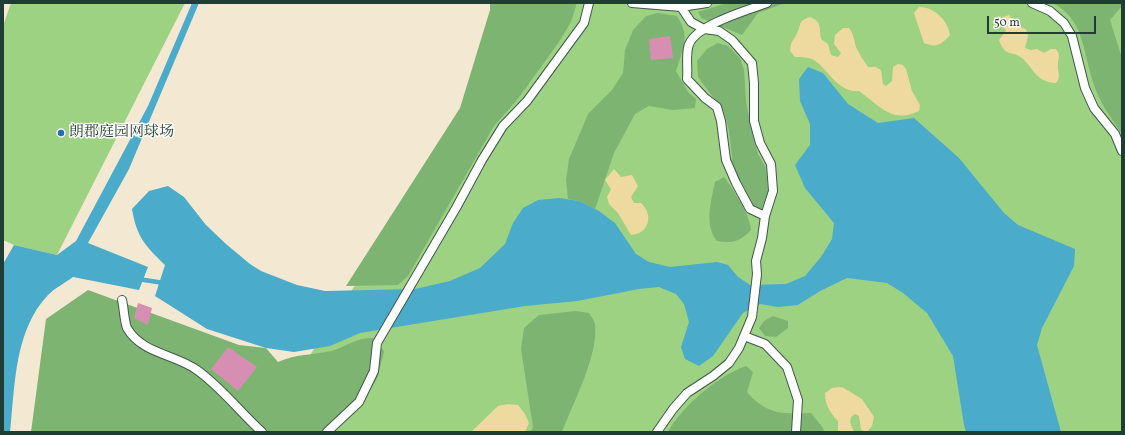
<!DOCTYPE html>
<meta charset="utf-8">
<style>
body{margin:0}
#map{position:relative;width:1125px;height:435px;overflow:hidden;background:#f3e9d2;font-family:Vollkorn,serif}
canvas{display:block}
.frame{position:absolute;inset:0;border:4px solid #1f3d34;pointer-events:none}
.scale{position:absolute;left:987px;top:16px;width:109px;height:18px;box-sizing:border-box;border:2px solid #1f3d34;border-top:0;padding-left:5px;font-size:12px;line-height:14px;white-space:nowrap;color:#1f3d34;-webkit-text-stroke:3px #fdfcf7;paint-order:stroke}
</style>
<div id="map">
<canvas width="1125" height="435"></canvas>
<div class="frame"></div>
<div class="scale">50 m</div>
</div>
<script>
const ctx = document.querySelector('canvas').getContext('2d');
ctx.lineJoin = 'round';
function fill(path, color) { ctx.fillStyle = color; ctx.fill(path, 'evenodd'); }
function strokePath(path, color, width, dash) { ctx.strokeStyle = color; ctx.lineWidth = width; ctx.lineCap = dash ? 'butt' : 'round'; ctx.setLineDash(dash || []); ctx.stroke(path); }
function write(font, color, halo, rows, align = 'center') {
  ctx.font = font + ' Vollkorn,"Noto Serif SC",serif'; ctx.lineWidth = 3; ctx.setLineDash([]); ctx.textBaseline = 'middle'; ctx.strokeStyle = halo; ctx.fillStyle = color; for (const [text, x, y, turn = 0] of rows) {
    ctx.save(); ctx.translate(x, y); ctx.rotate((+turn || 0) * Math.PI / 180); ctx.textAlign = isNaN(turn) ? turn : align; if (halo) ctx.strokeText(text, 0, 0); ctx.fillText(text, 0, 0); ctx.restore();
  }
}
const green = new Path2D(`
 M11 3H185L57 255 14 245 3 240V26Z
 M495 3H1122V432H278L303 366 467 111Z`);
const forest = new Path2D(`
 M490 3H577L571 22 559 42 517 100 494 126 408 276 398 285 346 286 460 108 490 10Z
 M727 3H785L758 13 742 35 701 18 698 12Z
 M1052 3H1122V6L1110 20 1122 58V134C1114 122 1104 109 1098 95 1083 64 1088 19 1052 3Z
 M658 13 677 16C691 38 683 47 676 71L688 92 696 99 695 108 673 110 649 106 635 114 614 153 595 209 579 201 568 199 566 180 569 159 588 114 612 90 623 73 625 50 633 30 646 16Z
 M718 43 728 46 740 58 744 70 746 102 754 141 758 154 766 168 768 191 762 209 753 206 731 171 732 156 729 131 724 112 698 77 697 61 707 49Z
 M724 177C734 190 750 215 751 230 741 241 732 244 717 241 704 225 711 201 715 182Z
 M88 290 239 345 266 348 278 362C295 354 313 355 331 351 345 347 357 337 373 338L384 351 378 377 368 394 334 432H31L46 319Z
 M576 311 589 313C591 316 594 320 595 324 599 354 573 403 562 432H531L533 427 521 349 524 328 539 315Z
 M773 316 788 321V328L776 337 765 336 759 328 764 321Z
 M746 366 753 372 747 392C766 415 784 414 811 413L823 428 824 432H668C681 407 719 375 746 366Z`);
const sand = new Path2D(`
 M919 7C934 7 948 20 950 35 941 45 936 48 924 43L914 13Z
 M1009 15 1016 26 1026 29 1028 36 1025 48 1031 50 1037 49 1044 53 1051 49H1056L1059 54C1059 57 1058 60 1058 64 1057 72 1062 76 1056 83 1036 82 1035 70 1022 58 1012 50 1005 58 999 40L1006 31 1001 22 1003 17Z
 M810 17C822 22 819 27 821 39L828 44 831 55 838 57 841 53 834 44 835 35 843 28H849C854 34 854 40 856 47 859 54 864 61 868 67H876L881 70 883 84 886 86 892 81 893 67 898 64 903 65 906 69 912 91 920 105 919 111C892 124 880 106 859 91 838 93 829 70 814 60 809 57 801 57 795 57L790 51C791 40 793 42 797 33 802 24 797 21 810 17Z
 M614 169 621 177 632 175 638 186 631 197 634 203H641C654 215 649 234 631 235L618 213 609 204 607 197 611 189 605 180Z
 M842 387 862 399 874 417 872 426 867 432 861 430 859 416 855 414 851 417 850 422 854 432H838V421C830 413 825 405 825 393L832 388Z
 M508 404 518 405 525 414 529 423 525 432H471L498 406Z`);
const water = new Path2D(`
 M192 3H199L129 169 88 243 148 267 139 290 73 277C65 283 55 288 48 295 14 331 15 386 10 432H3V264L14 245 57 255 76 241 148 106Z
 M808 67 823 73 848 104 878 123 914 118 959 158 1004 213 1018 225 1075 249 1074 266 1042 328 1037 345 1061 432H966L964 425 953 356 927 313 903 293 887 283 847 278 820 291 798 305 778 307 760 304 743 313 713 356 699 366 685 359 681 347 689 322 684 304 676 294 659 287 639 289 577 301 525 306 360 333 330 346 294 352 266 348 207 329 155 296 165 265C145 245 137 238 132 209L149 191 168 186 184 197 206 225 226 244 250 264 261 271 297 285 325 291 415 289 450 281 480 268 505 244 513 223 523 208 538 200 559 198 579 201 599 211 615 223 636 254 649 262 670 267 717 262 728 265 738 277 750 285 786 284 805 276 821 257 832 239 834 223 805 188 795 165 810 145V124L800 101 799 79Z`);
const stream = new Path2D(`
 M138 279 164 283`);
const building = new Path2D(`
 M670 36 673 58 651 60 649 39Z
 M138 303 152 308 148 325 134 318Z
 M228 347 257 367 238 391 211 369Z`);
const service = new Path2D(`
 M632 3 681 7 707 3
 M1032 3 1050 11 1064 23 1072 36 1085 88 1094 108 1115 134 1122 151
 M765 216 750 209 736 183 726 160 721 121 717 107 705 98 687 79C688 69 686 58 688 48 691 26 748 10 767 3
 M122 300C124 308 124 320 127 328 142 354 175 354 197 370 221 387 240 412 262 432
 M744 336 765 344 787 367 798 400 796 432
 M327 432 359 402 374 371 377 343 456 208 482 160 503 126 527 101 584 23 589 3
 M657 432 673 409 687 393 713 376 729 363 739 348 752 317 757 274 756 261 762 238 765 216 773 191 771 164 760 143 754 121V83L752 63 732 40 719 31 704 29 691 22 681 7`);
const markers = [
 [61,133,4,"#1f6fb2"]
];
const poiNames = [
 ["朗郡庭园网球场",69,133]
];
fill(green, '#9dd283');
fill(forest, '#7eb471');
fill(sand, '#eeda9e');
fill(water, '#4aabca');
strokePath(stream, '#4aabca', 4.5);
fill(building, '#d68fb2');
strokePath(service, '#3f574c', 10);
strokePath(service, '#fff', 8);
for (const [x, y, r, color] of markers) { const dot = new Path2D(); dot.arc(x, y, r, 0, 2 * Math.PI); ctx.fillStyle = color; ctx.fill(dot); strokePath(dot, '#fdfcf7', 1.5); }
write('15px', '#1f3d34', '#fdfcf7', poiNames, 'left');
</script>
